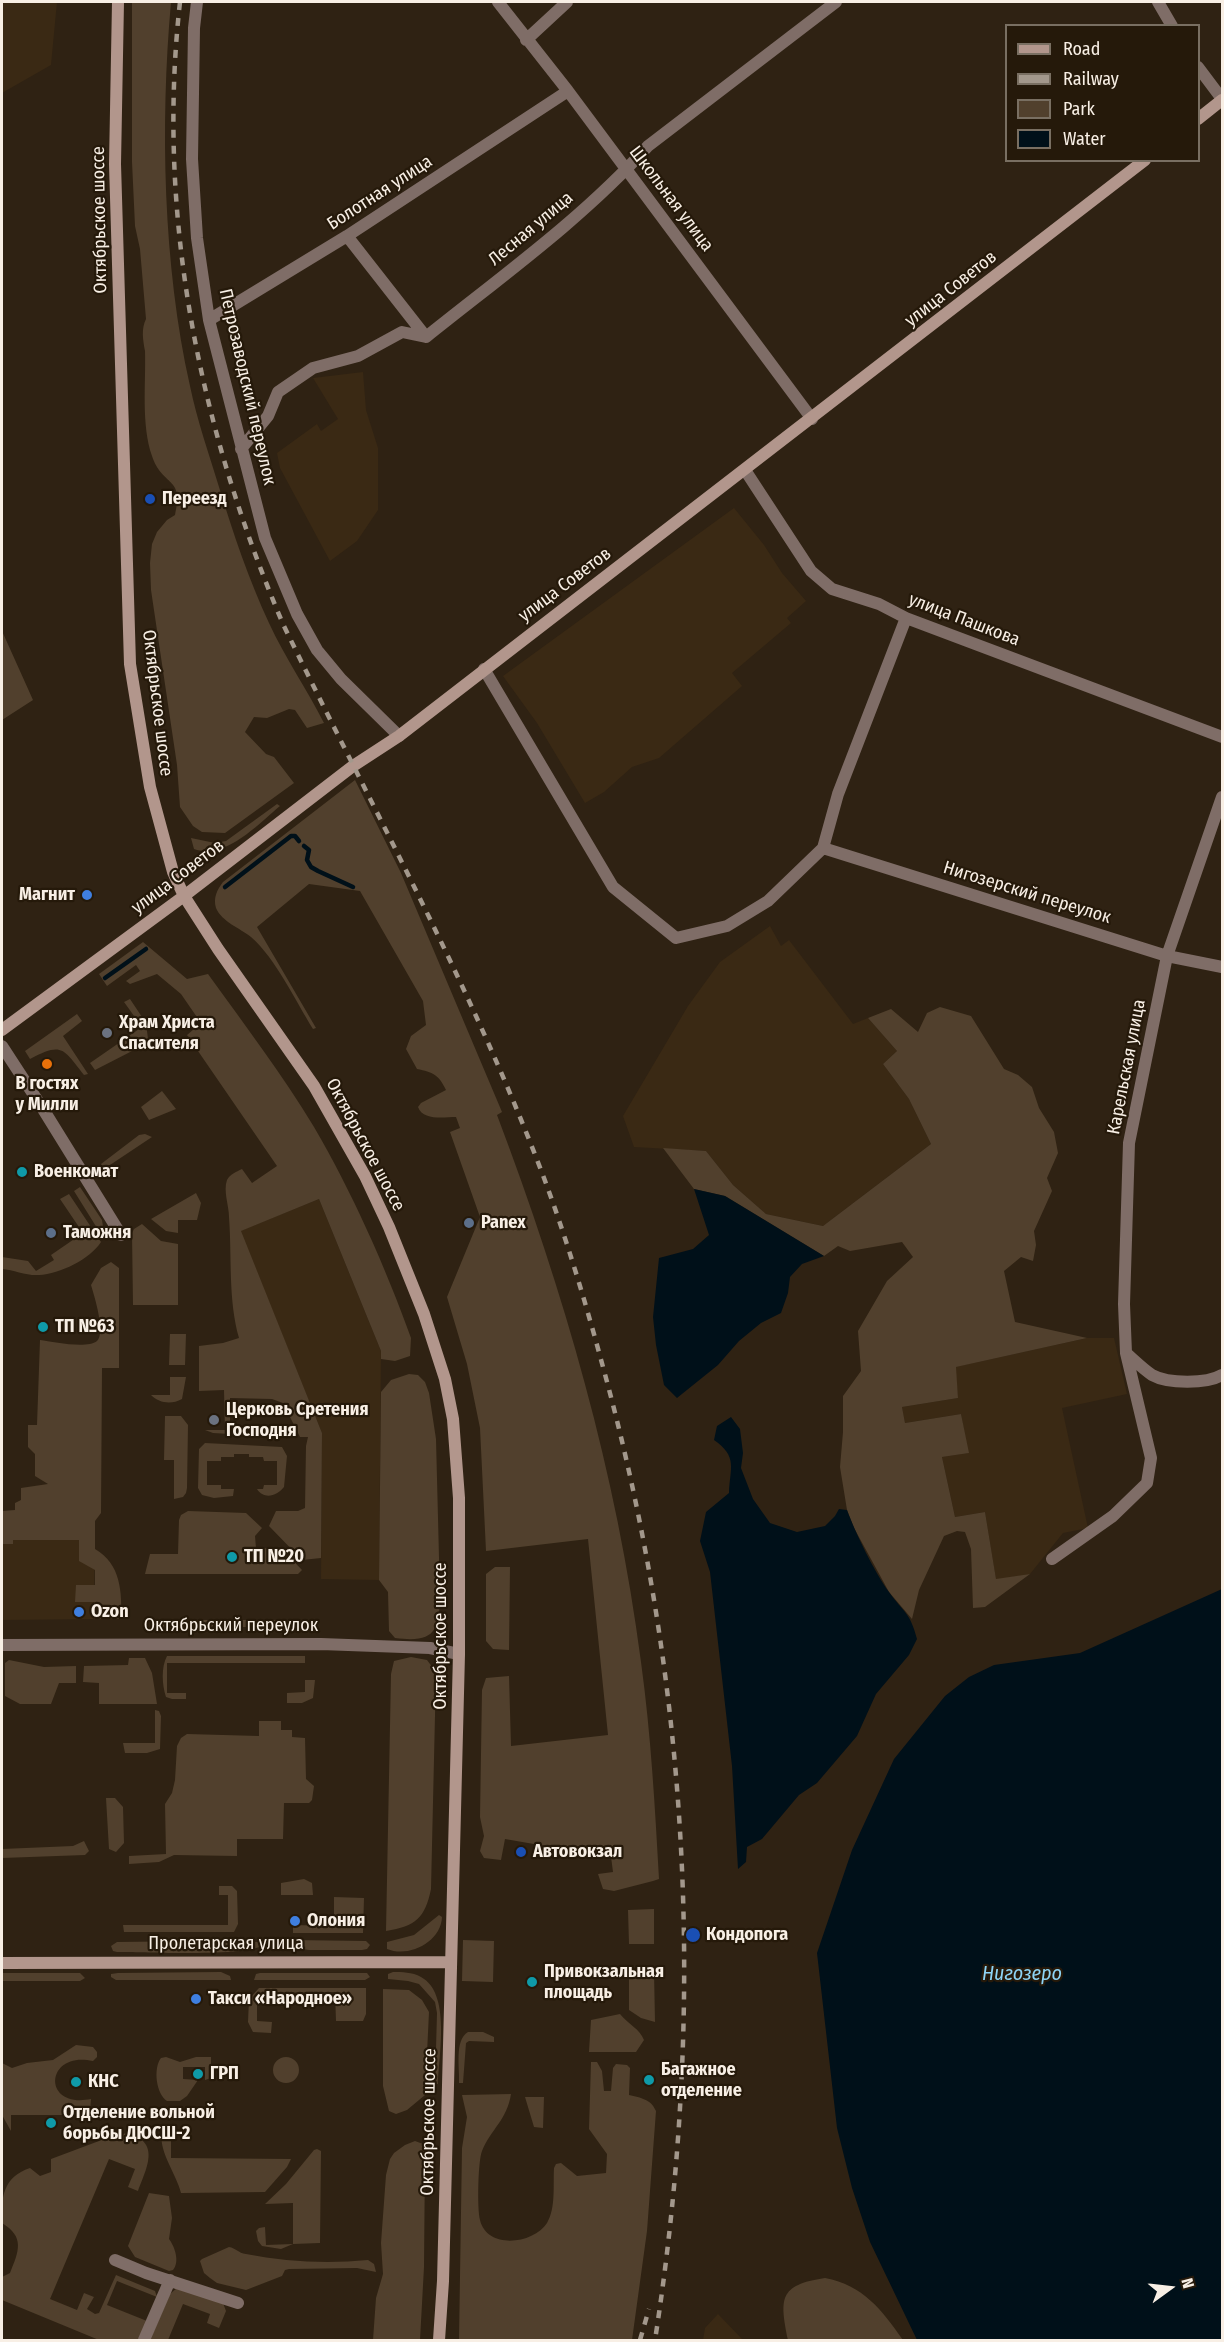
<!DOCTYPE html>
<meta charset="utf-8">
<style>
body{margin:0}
#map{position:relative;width:1224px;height:2342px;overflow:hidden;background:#2f2213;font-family:"Fira Sans Condensed",sans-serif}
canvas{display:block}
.frame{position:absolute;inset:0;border:3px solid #f8efe5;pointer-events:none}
.legend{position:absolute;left:1005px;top:24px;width:195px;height:138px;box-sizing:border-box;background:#25190a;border:2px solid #796f62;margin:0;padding:8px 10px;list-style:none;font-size:18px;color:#f8efe5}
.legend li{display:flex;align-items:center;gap:12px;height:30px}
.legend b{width:30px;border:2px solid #796f62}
.north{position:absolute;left:1140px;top:2258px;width:60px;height:60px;-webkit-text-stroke:4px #25190a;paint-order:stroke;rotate:75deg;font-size:16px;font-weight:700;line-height:24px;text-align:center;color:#f8efe5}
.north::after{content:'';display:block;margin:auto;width:21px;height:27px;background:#f8efe5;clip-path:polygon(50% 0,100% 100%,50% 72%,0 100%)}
</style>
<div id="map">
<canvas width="1224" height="2342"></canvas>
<div class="frame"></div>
<ul class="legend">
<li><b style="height:8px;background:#b2968c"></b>Road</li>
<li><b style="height:8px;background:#a3988c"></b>Railway</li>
<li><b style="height:16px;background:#51402d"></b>Park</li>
<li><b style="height:16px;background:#001019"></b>Water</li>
</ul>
<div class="north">N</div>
</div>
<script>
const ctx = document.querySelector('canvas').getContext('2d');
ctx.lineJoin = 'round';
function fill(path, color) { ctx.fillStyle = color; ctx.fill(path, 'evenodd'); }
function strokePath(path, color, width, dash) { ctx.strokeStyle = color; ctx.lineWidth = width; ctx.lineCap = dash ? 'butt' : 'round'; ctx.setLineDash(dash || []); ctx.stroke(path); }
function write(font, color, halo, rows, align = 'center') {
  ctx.font = font + ' "Fira Sans Condensed",sans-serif'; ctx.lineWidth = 4.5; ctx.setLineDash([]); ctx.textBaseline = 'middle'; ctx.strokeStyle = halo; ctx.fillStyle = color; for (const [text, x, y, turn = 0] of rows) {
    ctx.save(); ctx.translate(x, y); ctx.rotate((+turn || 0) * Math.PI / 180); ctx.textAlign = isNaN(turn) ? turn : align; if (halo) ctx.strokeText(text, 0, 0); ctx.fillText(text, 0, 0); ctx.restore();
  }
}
const built = new Path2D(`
 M2 2H57L51 65 2 93Z
 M363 372 366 410 378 448V510L357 541 330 561 280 468 277 453 317 424 321 431 338 419 313 378Z
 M734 508 764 545 782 573 806 601 787 618 791 623 732 673 742 686 659 758 632 767 604 792 585 803 537 723 503 676Z
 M770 926 781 946 789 940 853 1024 868 1018 897 1051 883 1064 909 1099 931 1144 823 1226 766 1214 733 1185 706 1151 634 1147 623 1116 688 1006 720 962Z
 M319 1199 381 1351 379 1580 321 1579 322 1433 240 1231Z
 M1087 1338H1114L1127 1394 1062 1408 1088 1528 1063 1533 1030 1574 996 1580 985 1512 955 1517 942 1457 968 1453 961 1414 905 1423 902 1407 958 1398 955 1367Z
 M2 1520H95L94 1619 2 1620Z
 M718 2314 743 2340H703L705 2328Z`);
const green = new Path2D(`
 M132 2H171C160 125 163 265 190 386 197 420 209 454 219 487 233 533 249 580 269 623 285 658 307 689 324 723L307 728 295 710 289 709 267 718 254 717 245 732 266 754 274 757 294 783 225 833 202 832 193 826 180 807 177 765 151 590 150 563 152 544 157 532 167 520 175 515C185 476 162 487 152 456 141 424 146 384 145 351 143 340 141 329 146 319L140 249 135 226 132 162Z
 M2 631 33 700 2 720Z
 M355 780 401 873 502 1112 497 1115C564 1292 617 1474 641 1662 651 1735 655 1807 659 1879L653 1881 614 1891 603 1889 598 1874 613 1872 610 1849 574 1851 505 1839 501 1860 484 1858 480 1851 484 1836 480 1817 482 1690 486 1678 509 1676 511 1746 608 1735 588 1539 486 1551 480 1428 467 1364 447 1297 480 1217 450 1132 460 1128 456 1117C444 1117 423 1121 418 1107L421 1103 446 1090C439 1075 433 1072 417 1069L406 1049 411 1036 426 1025 423 1001 360 891 309 884 257 927 316 1028 313 1029C295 1000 276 959 251 937 240 928 222 922 216 908 213 898 217 890 223 882Z
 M277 804 280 806C258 824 226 860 194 849L191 838 215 843 226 841Z
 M143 942 187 979 208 974C244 1024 282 1074 314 1127 352 1192 386 1268 411 1338L410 1356 395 1361 381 1359V1351L319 1199 241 1231 322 1433 321 1558 302 1560 269 1526 276 1511H298L305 1508 306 1446 308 1437H300L283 1403 272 1399 230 1398V1434L213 1433 205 1430H225L224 1390 199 1391V1346L223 1343 239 1338C228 1299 232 1258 229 1217 229 1206 223 1191 227 1180 230 1174 236 1172 242 1169L252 1183 277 1166 187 1035 201 1023 181 994 157 974 130 984 126 981 140 971 136 965 107 986 99 974Z
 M130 999 146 1023 148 1039 136 1049 95 1070 90 1063 142 1027 124 1002Z
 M940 1007 971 1016 1004 1069 1018 1075 1032 1087 1039 1108 1054 1132 1058 1153 1047 1178 1052 1191 1034 1231 1036 1245 1033 1261 1021 1257 1004 1271 1015 1322 1087 1338 956 1367 958 1398 902 1407 905 1423 961 1414 969 1453 942 1457 955 1517 985 1512 996 1579 1030 1574 985 1607 973 1608 971 1549 965 1532 957 1531 944 1536 919 1590 912 1619 889 1592 854 1528 847 1510 840 1467 843 1432V1396L861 1371 858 1331 887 1281 913 1257 902 1242 850 1251 838 1246 824 1256 725 1196 694 1189 663 1148 706 1151 733 1185 766 1214 823 1226 931 1144 909 1099 883 1064 897 1051 868 1018 891 1009 918 1032 927 1013Z
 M77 1014 82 1021 63 1036 88 1074 84 1075C63 1048 62 1042 30 1059L25 1051Z
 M162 1091 176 1109 149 1120 141 1107Z
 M145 1134 152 1137 104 1169 101 1164 139 1135Z
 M80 1187 102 1220 104 1233 97 1228 74 1191Z
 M196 1193 201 1203 197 1220H178V1233L166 1231 151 1219Z
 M69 1194 101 1242C90 1259 60 1274 39 1275 27 1276 14 1270 2 1269V1257L28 1261 36 1271 54 1260 51 1255 83 1233 60 1199Z
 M142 1224 161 1241 178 1244V1305H133L132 1233 134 1229Z
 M111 1262 119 1268V1368H102L101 1513 95 1521V1549C121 1564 122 1592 121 1619H94V1602H75L76 1585H95V1570L79 1561V1540H13V1544H2V1511L15 1510V1503L21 1500V1488L48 1484 35 1476V1454L28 1447V1425H37L40 1340C53 1342 87 1349 97 1341 106 1333 94 1295 91 1285L101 1268Z
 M170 1334H186L185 1365H169Z
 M409 1374 418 1375 425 1382 429 1393 436 1439 440 1597C439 1632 434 1643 395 1638L389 1631 388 1592 379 1580 381 1392 391 1380Z
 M170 1377H186L182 1399C171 1405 159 1403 151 1395H170Z
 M165 1416H181L188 1425 187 1488 186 1493 183 1497 174 1499V1460H164Z
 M205 1443 282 1447 287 1456 284 1487C277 1496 264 1500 257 1489H263L264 1485H277V1461H264L263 1457H249V1454H234V1457H221V1461H207V1485H221V1489H234L233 1496 214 1498 202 1495 198 1488 199 1449Z
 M188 1511 246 1513 262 1528 255 1536 256 1548 282 1549 302 1570 298 1574H145L150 1554H178L179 1520 181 1515Z
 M495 1567H510L509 1650 493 1649 486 1641V1574Z
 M157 1620H217L212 1627 207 1628H157Z
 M231 1620H307V1627H241Z
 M167 1656H305V1663H167V1693H186V1699H172L166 1697C162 1685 161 1667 167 1656Z
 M411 1657 427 1660 436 1672 431 1889C425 1918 416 1926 386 1931L391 1674 394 1661Z
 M129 1658H145L152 1673 157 1704H99V1683L83 1682 84 1666 128 1665Z
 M9 1660 44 1667 76 1666V1683H59L51 1704H20L5 1696V1663Z
 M305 1680H315L313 1698 302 1703H287V1693L305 1692Z
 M155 1710 159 1711 161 1716 160 1749 147 1753H125L123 1743H155Z
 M259 1721H281V1730H292V1737L305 1738 306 1779 314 1786 312 1800 309 1803H284L283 1839H237V1856L174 1855 159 1862 129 1864V1856L166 1854 165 1804 172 1793 175 1780 177 1746 181 1738 187 1734 259 1736Z
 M106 1798H115L123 1807 124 1843 116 1852 109 1849Z
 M84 1841 89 1851 85 1855 2 1858V1849L73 1846Z
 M304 1879 312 1883 313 1895H281V1883Z
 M219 1886H232L237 1891 238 1924 234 1932H124L123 1925H228V1895H219Z
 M334 1897 364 1898 363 1933H293V1925L334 1926Z
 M654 1909V1944H629L628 1910Z
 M439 1915 442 1917C441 1942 409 1958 387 1949V1942L414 1935Z
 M290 1940 366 1941 370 1945 367 1949 362 1950H309L290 1947Z
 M463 1940 494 1941 493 1982 462 1981Z
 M204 1941 259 1942 263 1945C247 1957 142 1952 117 1952L113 1951 111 1946 117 1942Z
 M629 1971H654L655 2022 641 2018 629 2010Z
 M221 1972 230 1976 231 1980H116L111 1977V1974L118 1973Z
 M393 1972C402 1972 412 1972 421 1977 451 1993 439 2055 438 2084H435L437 2013 435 2002 419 1984 408 1981 388 1979V1974Z
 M2 1973H80L85 1978 80 1981H2Z
 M260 1973H367L370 1977 365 1980H254L256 1974Z
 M259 1988H366V2014L363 2021H336L335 1992 257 1993V2021L272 2022 271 2033 253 2032 248 2022 249 1999Z
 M383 1989 409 1990 422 2000 429 2012 425 2095 407 2110 396 2114 389 2111 383 2086Z
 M620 2014C628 2024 640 2029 644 2040L636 2052H589L591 2020Z
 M468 2032H483L494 2037V2042L469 2041 466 2043 463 2083H459C460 2069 454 2040 468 2032Z
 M76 2045 93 2047 97 2052V2057L93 2061C45 2050 41 2109 91 2099L90 2111H69V2115H11V2131L2 2115V2063L12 2068 27 2063 53 2060Z
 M166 2057 180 2062 196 2057H211V2078L205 2080V2067H183V2079L198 2080 187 2096 180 2101H167C156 2094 153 2068 161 2058Z
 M273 2070a13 13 0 1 1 26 0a13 13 0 1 1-26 0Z
 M591 2062H597L602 2071 604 2091H611L613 2068 616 2064 627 2065 630 2068 629 2095C641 2098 651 2099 656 2111L647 2231 632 2340H459L462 2148 467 2117 462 2095 511 2094C507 2120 491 2129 482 2151 478 2161 477 2208 480 2220 487 2250 534 2244 547 2223 556 2208 553 2185 554 2168L556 2164 561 2163 577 2176 606 2173 607 2154 589 2129Z
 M525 2097H544L543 2128 534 2127Z
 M171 2130V2158L291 2159 287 2167 265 2192 181 2193C177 2176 159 2151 162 2136Z
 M127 2133C161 2142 147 2167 138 2191L128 2187 135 2169 109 2159 50 2299 77 2310 84 2293 94 2297 87 2309 95 2314 99 2313 116 2275 155 2291 157 2297 117 2281 107 2305 147 2321 138 2340H99L2 2300V2277L10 2273C19 2251 25 2237 2 2223 1 2197 3 2177 30 2168L40 2176 51 2172V2159L107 2138Z
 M415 2141 423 2144 425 2156 424 2267 420 2340H373L376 2298 383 2274 381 2243 386 2175 390 2159 394 2153 405 2145Z
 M317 2149 321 2151 320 2243 293 2244 281 2249 262 2246 258 2241 256 2231 259 2228 265 2227 266 2245 293 2244V2203L265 2204 286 2184 314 2150Z
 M149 2193 169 2196 172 2218 169 2239C175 2247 180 2262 173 2270L169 2271 135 2257 128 2246Z
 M229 2247C236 2248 238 2253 246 2254 286 2262 328 2264 368 2260L374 2264 376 2272 357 2268 289 2269 285 2270 282 2276 246 2290 217 2283 210 2278 204 2273 200 2261 202 2259Z
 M825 2278C863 2285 882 2310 903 2340H788C780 2299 778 2285 825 2278Z
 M178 2287 223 2303 226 2311 219 2328 207 2323 210 2314 183 2304 168 2340H150L170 2294Z`);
const water = new Path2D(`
 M694 1189 725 1196 824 1256 802 1264 790 1277 788 1293 781 1313 761 1323 739 1341 718 1365 677 1398 664 1385 656 1345 653 1317 659 1258 693 1249 709 1235Z
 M731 1417 740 1429 743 1453 741 1468 753 1499 770 1523 797 1532 825 1526 835 1516 839 1509 847 1510C856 1534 874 1571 889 1592 904 1613 910 1612 917 1639L909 1655 876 1694 857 1736 817 1783 799 1795 762 1839 747 1847 746 1862 738 1869 732 1766 710 1572 700 1541 706 1512 729 1493C730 1467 738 1457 714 1440L717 1426Z
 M1222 1589V2340H917L870 2242 852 2188 837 2128 817 1953 852 1850 894 1759 945 1696 969 1677 994 1665 1080 1653Z`);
const stream = new Path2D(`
 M304 846 309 850 307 860 311 867 318 871 353 887
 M225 887 291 836H295L299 841
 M105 978 146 949`);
const street = new Path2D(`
 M197 2 194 28 192 159 197 238 209 320 265 538 297 614 317 650 341 679 399 736
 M498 2 568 91 812 419
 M1158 2 1172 26
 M526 40 567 2
 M1198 67 1222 99
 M347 236 426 337
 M209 320 347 236 568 91
 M241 449 268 416 278 392 313 368 358 356 402 332 426 337C502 276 582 219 648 146L836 2
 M745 470 811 571 832 589 879 604 906 618 1222 737
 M484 669 613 887 676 938 727 926 768 901 823 848 838 794 906 618
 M823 848 1167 956 1222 967
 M2 1046 43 1109 121 1235
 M1126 1353C1134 1360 1143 1369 1152 1375 1168 1384 1207 1384 1222 1375
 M1052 1559 1113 1516 1147 1483 1151 1458 1126 1353 1124 1304 1129 1143 1167 956 1222 797
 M2 1645 321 1644 430 1648 459 1654
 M115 2260 146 2273 238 2303
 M144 2340 170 2280`);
const secondary = new Path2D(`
 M118 2 115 164 130 664 150 787 173 872 184 896 218 949 314 1086 365 1176 389 1227 424 1314 445 1379 453 1419 459 1498V1654L443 2281 439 2340
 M1198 119 1222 100
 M2 1030 184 896 353 766 399 736 1145 160
 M2 1963 451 1962`);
const rail = new Path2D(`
 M180 2C156 215 199 427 283 624 372 808 472 987 544 1178 567 1240 586 1304 603 1367 691 1689 706 2011 655 2340
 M640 2340 649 2309`);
const markers = [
 [150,499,6,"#1a4fb4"],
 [87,895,6,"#3f7fe0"],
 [107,1033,6,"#6b7280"],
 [47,1064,6,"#e8710a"],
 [22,1172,6,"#0f9aa8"],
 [469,1223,6,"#5c6f8a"],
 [51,1233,6,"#5c6f8a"],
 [43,1327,6,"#0f9aa8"],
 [214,1420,6,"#6b7280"],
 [232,1557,6,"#0f9aa8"],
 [79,1612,6,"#3f7fe0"],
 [521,1852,6,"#1a4fb4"],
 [295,1921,6,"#3f7fe0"],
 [693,1935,8,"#1a4fb4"],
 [532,1982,6,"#0f9aa8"],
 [196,1999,6,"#3f7fe0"],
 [198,2074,6,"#0f9aa8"],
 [649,2080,6,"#0f9aa8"],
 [76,2082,6,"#0f9aa8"],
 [51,2123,6,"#0f9aa8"]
];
const streetNames = [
 ["Болотная улица",380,193,-33],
 ["Школьная улица",671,199,53],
 ["Октябрьское шоссе",100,220,-91],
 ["Лесная улица",531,229,-40],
 ["улица Советов",951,289,-38],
 ["Петрозаводский переулок",247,387,77],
 ["улица Советов",565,585,-37],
 ["улица Пашкова",964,620,21],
 ["Октябрьское шоссе",157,703,83],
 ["улица Советов",178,877,-37],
 ["Нигозерский переулок",1027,893,17],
 ["Карельская улица",1127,1067,-79],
 ["Октябрьское шоссе",365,1145,62],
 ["Октябрьский переулок",231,1626],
 ["Октябрьское шоссе",441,1636,-90],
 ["Пролетарская улица",226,1944],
 ["Октябрьское шоссе",429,2122,-89]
];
const poiNames = [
 ["Переезд",162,499],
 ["Магнит",75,895,"right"],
 ["Храм Христа",119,1023],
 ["Спасителя",119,1044],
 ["В гостях",47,1084,"center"],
 ["у Милли",47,1105,"center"],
 ["Военкомат",34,1172],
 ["Panex",481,1223],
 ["Таможня",63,1233],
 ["ТП №63",55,1327],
 ["Церковь Сретения",226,1410],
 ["Господня",226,1431],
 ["ТП №20",244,1557],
 ["Ozon",91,1612],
 ["Автовокзал",533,1852],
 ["Олония",307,1921],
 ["Кондопога",706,1935],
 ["Привокзальная",544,1972],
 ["площадь",544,1993],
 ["Такси «Народное»",208,1999],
 ["Багажное",661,2070],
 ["отделение",661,2091],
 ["ГРП",210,2074],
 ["КНС",88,2082],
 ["Отделение вольной",63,2113],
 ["борьбы ДЮСШ-2",63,2134]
];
const waterNames = [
 ["Нигозеро",1022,1974]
];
fill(built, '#3a2914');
fill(green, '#51402d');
fill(water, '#001019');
strokePath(stream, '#001019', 4.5);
strokePath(street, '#7f6d67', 12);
strokePath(secondary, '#b2968c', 12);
strokePath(rail, '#a3988c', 4.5, [8, 8]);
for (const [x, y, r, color] of markers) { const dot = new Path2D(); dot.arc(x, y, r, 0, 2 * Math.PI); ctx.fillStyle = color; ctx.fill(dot); strokePath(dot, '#25190a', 2); }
write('18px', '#f8efe5', '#25190a', streetNames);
write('bold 18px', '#f8efe5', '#25190a', poiNames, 'left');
write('italic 20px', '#8ed4f5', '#25190a', waterNames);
</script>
